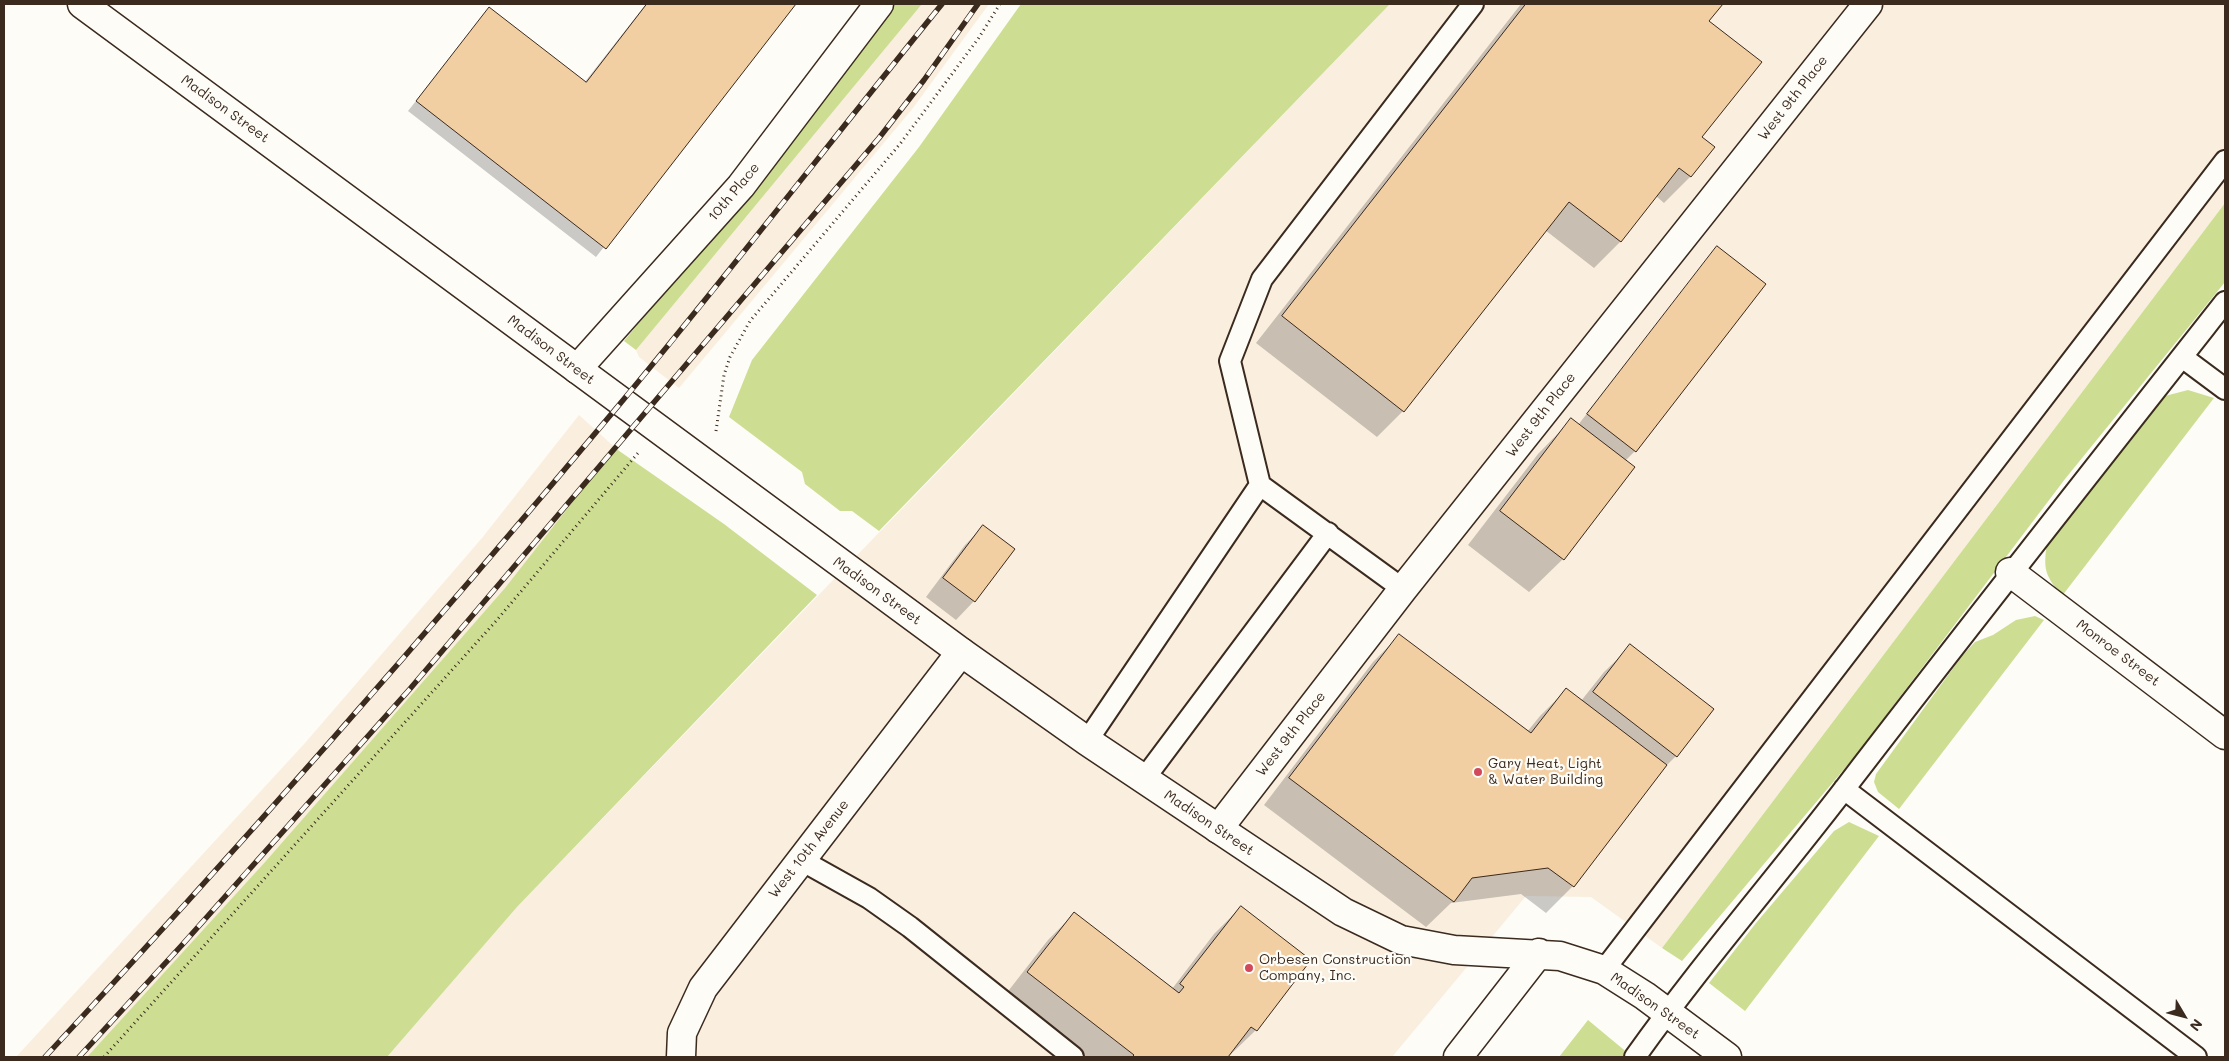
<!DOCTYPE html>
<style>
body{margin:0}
#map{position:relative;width:2229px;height:1061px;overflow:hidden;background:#fdfcf7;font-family:Mali,sans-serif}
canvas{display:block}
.frame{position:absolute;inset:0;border:5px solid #3b2a1e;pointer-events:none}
.north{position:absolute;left:2159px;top:991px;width:50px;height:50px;-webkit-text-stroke:4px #fdfcf7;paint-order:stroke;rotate:127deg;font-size:14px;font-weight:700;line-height:20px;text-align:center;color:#3b2a1e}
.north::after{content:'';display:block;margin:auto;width:18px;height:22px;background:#3b2a1e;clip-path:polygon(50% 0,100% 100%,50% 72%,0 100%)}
</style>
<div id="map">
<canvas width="2229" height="1061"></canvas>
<div class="frame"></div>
<div class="north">N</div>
</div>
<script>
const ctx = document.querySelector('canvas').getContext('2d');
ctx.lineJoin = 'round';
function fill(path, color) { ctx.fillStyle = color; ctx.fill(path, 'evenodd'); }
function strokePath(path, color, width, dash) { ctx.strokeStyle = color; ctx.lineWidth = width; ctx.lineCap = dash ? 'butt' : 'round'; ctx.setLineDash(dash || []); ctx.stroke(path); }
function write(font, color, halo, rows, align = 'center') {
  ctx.font = font + ' Mali,sans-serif'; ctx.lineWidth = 4.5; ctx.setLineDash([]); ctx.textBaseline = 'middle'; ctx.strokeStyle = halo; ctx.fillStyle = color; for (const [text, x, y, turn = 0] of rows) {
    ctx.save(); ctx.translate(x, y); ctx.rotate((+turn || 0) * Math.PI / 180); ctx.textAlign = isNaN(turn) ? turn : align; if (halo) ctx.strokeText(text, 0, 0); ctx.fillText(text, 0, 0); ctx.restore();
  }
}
const built = new Path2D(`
 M922 4H989L913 108 679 388 639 357 636 350Z
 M1390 4H2225V203L1662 948 1591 897 1526 896 1392 1057H387L517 907Z
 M579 415 620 452 505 588 265 862 87 1057H16L305 743 482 538Z`);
const green = new Path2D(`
 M894 4H922L636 350 624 341 746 192Z
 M1021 4H1390L879 531 852 511H840L805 484 802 472 729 417 752 360 919 147Z
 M2225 203V282L2065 479 1856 755 1682 961 1662 948Z
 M2188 390 2214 398 2062 596C2045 575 2043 570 2047 543L2147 414 2165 396Z
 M615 448 724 524 817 595 517 907 387 1057H87L265 862 505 588Z
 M2035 616 2044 620 1899 809 1878 792 1874 782 1876 774 1962 656 1975 642 1993 635 2016 620Z
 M1849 822 1879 836 1745 1011 1709 983 1756 923 1834 831Z
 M1588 1020 1629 1054 1635 1057H1559Z`);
const shadow = new Path2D(`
 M646 4H795L596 257 408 111 489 9 584 83Z
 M1521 4H1721L1708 21 1701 138 1690 177 1664 203 1656 196 1620 242 1594 268 1545 230 1403 411 1377 437 1256 343Z
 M1717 247 1635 451 1625 461 1563 559 1529 592 1468 545 1538 454 1571 420 1578 425Z
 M983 527 974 601 956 620 926 597 965 545Z
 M1399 636 1527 732 1540 716 1566 690 1581 701 1604 672 1631 646 1712 709 1676 756 1660 772 1573 886 1546 913 1521 894 1451 903 1426 927 1264 805 1373 662Z
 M1241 907 1256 1030 1229 1056 1077 1057 1002 999 1048 940 1074 914 1172 989 1214 934Z`);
const building = new Path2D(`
 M647 4H796L606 249 416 101 489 7 586 82Z
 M1526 4H1723L1709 21 1762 62 1702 137 1715 147 1691 177 1679 168 1621 242 1569 202 1404 412 1282 316Z
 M1717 246 1766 284 1636 452 1587 414Z
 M1571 418 1635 467 1564 560 1500 511Z
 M983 525 1015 549 975 602 943 578Z
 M1399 634 1531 733 1566 688 1667 765 1574 887 1548 868 1472 878 1454 902 1289 778Z
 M1630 644 1714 709 1677 757 1593 692Z
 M1241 906 1311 960 1257 1031 1251 1027 1228 1057H1132L1134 1055 1027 972 1074 912 1179 993 1184 987 1180 984Z`);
const path = new Path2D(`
 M716 431 724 375 730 357 750 321 900 144 978 39 1000 4
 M104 1057 496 621 638 453`);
const service = new Path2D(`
 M2182 357 2225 389
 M1403 589 1260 485 1230 361 1262 279 1473 4
 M1087 741 1260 485
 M1144 779 1328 533
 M1844 789 2196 1057
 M801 860 869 898 910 927 1073 1057
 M1604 970 2225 161
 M1635 1057C1701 964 1776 878 1845 788 1970 625 2098 463 2225 302`);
const minor = new Path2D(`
 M577 369 741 186 879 4
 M2010 572 2225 735
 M1218 829 1403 589 1868 4
 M681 1057 682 1033 703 988 961 652`);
const tertiary = new Path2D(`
 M82 4 961 652 1087 741 1343 912 1401 940 1454 950 1560 956 1604 970 1645 996 1727 1057
 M1458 1057 1539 953`);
const rail = new Path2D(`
 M45 1057C242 845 433 627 619 405 729 273 834 137 942 4
 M79 1057 182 945 409 690 879 138 924 80 978 4`);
const markers = [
 [1478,772,5,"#d1495b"],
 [1249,968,5,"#d1495b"]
];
const streetNames = [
 ["West 9th Place",1793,98,-52],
 ["Madison Street",225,109,36],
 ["10th Place",734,192,-50],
 ["Madison Street",551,350,37],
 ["West 9th Place",1541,415,-52],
 ["Madison Street",877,591,36],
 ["Monroe Street",2118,653,37],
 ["West 9th Place",1291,734,-52],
 ["Madison Street",1209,823,34],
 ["West 10th Avenue",809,849,-52],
 ["Madison Street",1655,1006,35]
];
const poiNames = [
 ["Gary Heat, Light",1488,764],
 ["& Water Building",1488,780],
 ["Orbesen Construction",1259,960],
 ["Company, Inc.",1259,976]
];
fill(built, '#faeede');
fill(green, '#cdde93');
fill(shadow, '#0003');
fill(building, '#f2cea3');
strokePath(building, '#3b2a1e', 1);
strokePath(service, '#3b2a1e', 24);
strokePath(minor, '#3b2a1e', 31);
strokePath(tertiary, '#3b2a1e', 31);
strokePath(path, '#3b2a1e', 3, [1, 4]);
strokePath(service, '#fdfcf7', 20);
strokePath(minor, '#fdfcf7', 28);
strokePath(tertiary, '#fdfcf7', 28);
strokePath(rail, '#3b2a1e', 5.5);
strokePath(rail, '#fdfcf7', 4, [11]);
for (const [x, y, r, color] of markers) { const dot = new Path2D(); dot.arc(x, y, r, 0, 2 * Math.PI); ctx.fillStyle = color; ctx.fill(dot); strokePath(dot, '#fdfcf7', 2); }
write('14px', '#3b2a1e', '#fdfcf7', streetNames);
write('14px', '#3b2a1e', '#fdfcf7', poiNames, 'left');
</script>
